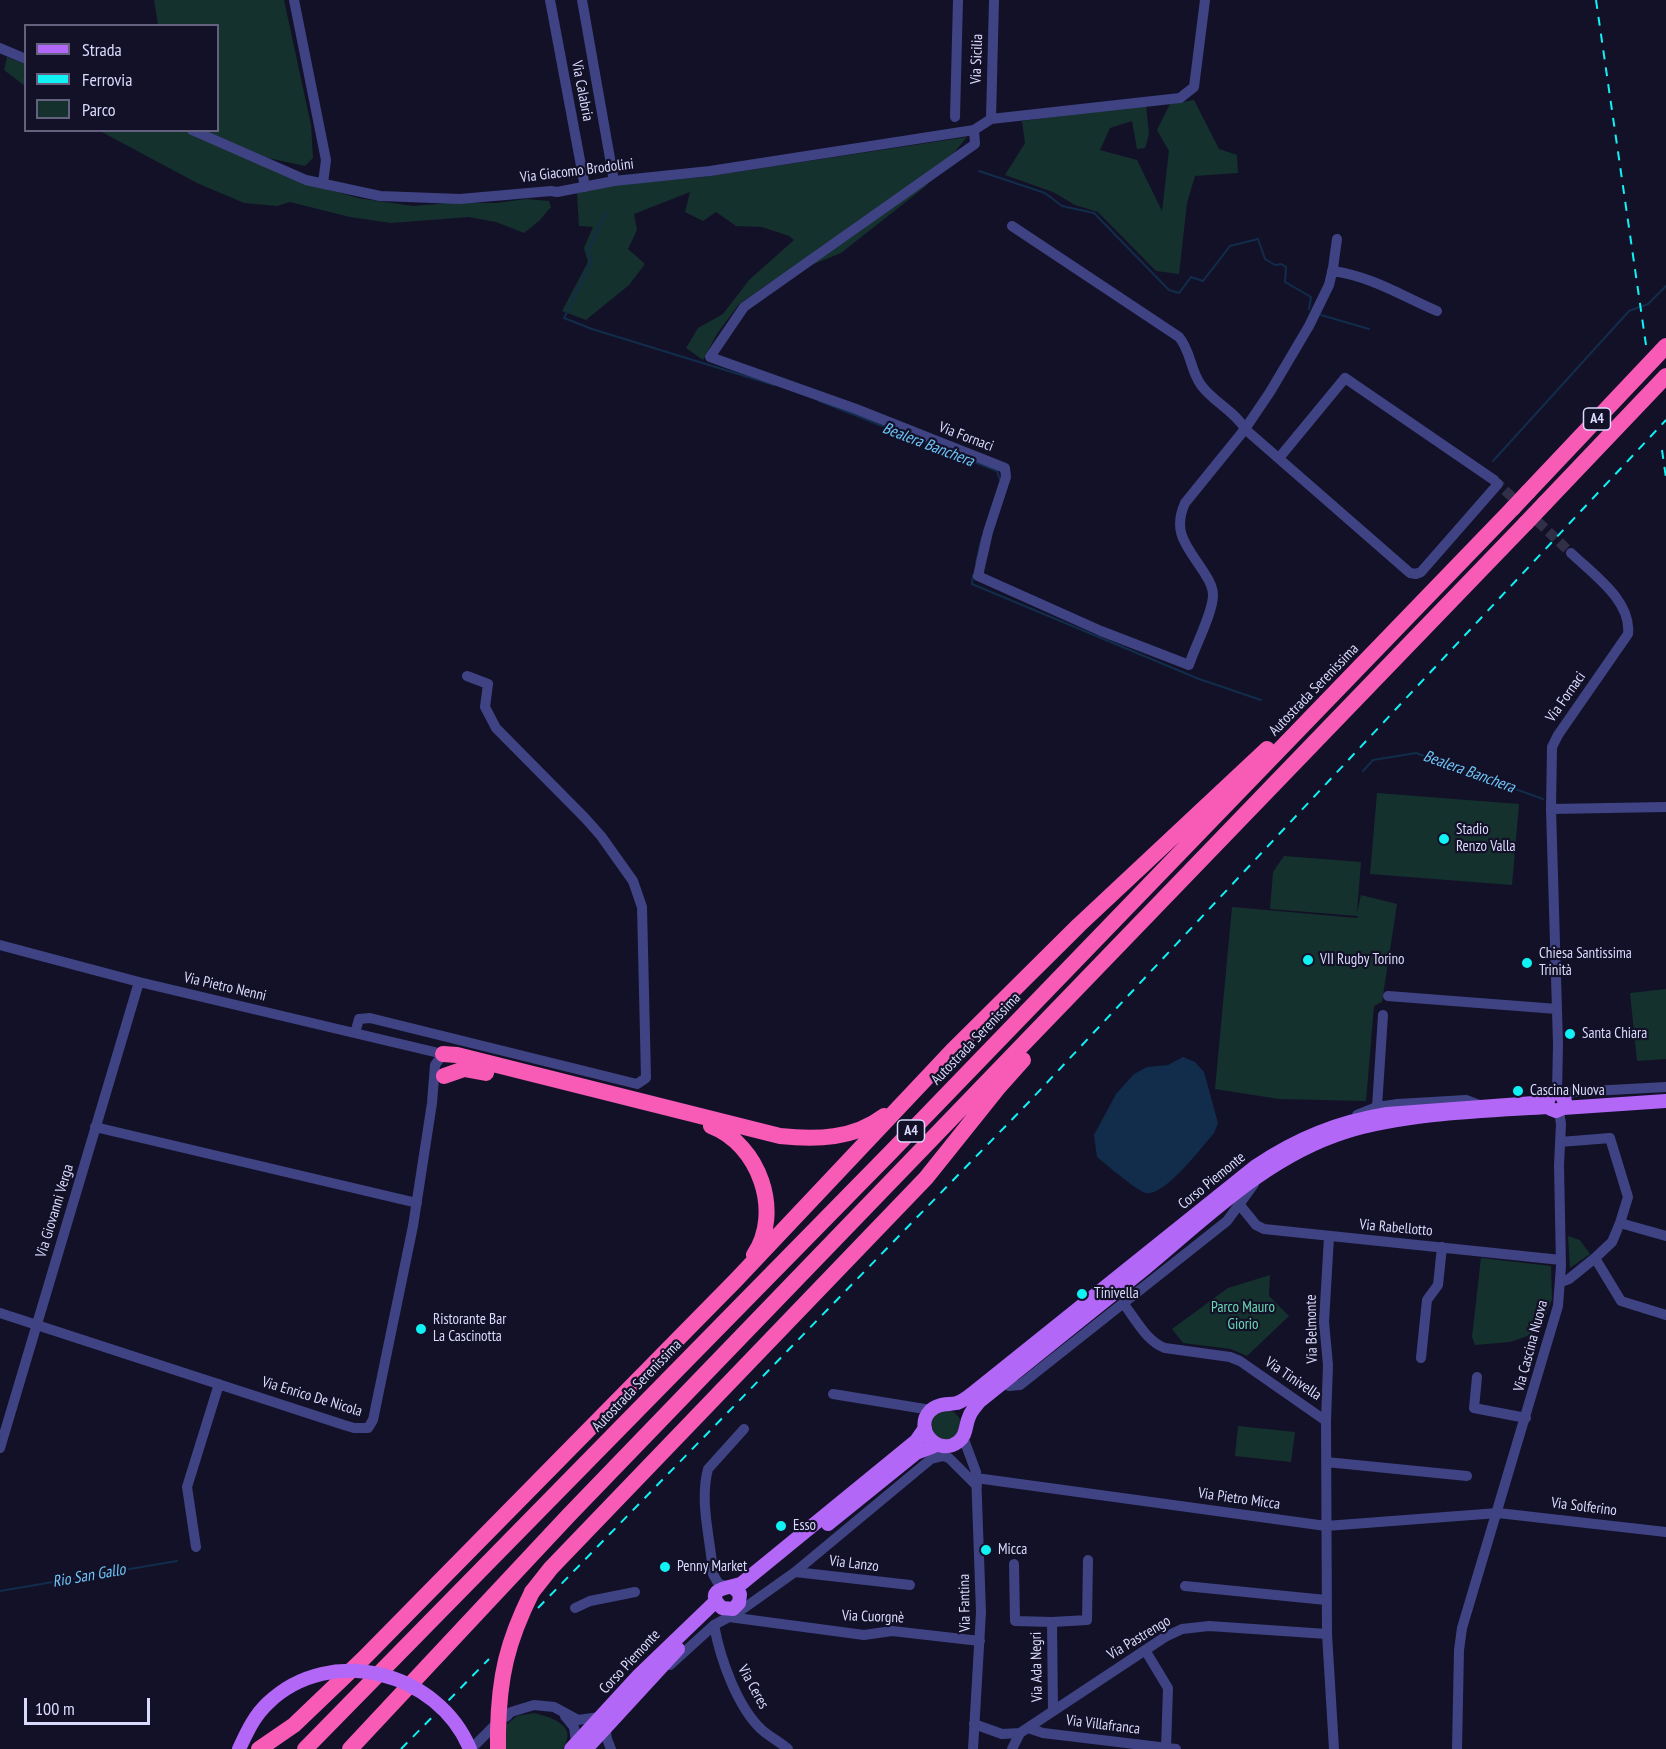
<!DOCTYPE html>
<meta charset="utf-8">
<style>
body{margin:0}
#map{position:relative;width:1666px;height:1749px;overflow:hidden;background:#131128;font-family:"PT Sans Narrow",sans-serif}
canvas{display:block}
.legend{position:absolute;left:24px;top:24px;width:195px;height:108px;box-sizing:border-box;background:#131128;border:2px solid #63617d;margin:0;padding:8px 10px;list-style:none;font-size:18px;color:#dadafd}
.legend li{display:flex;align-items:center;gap:12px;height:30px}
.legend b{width:30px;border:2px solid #63617d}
.scale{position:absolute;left:24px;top:1698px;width:126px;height:27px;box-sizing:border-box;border:3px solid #dadafd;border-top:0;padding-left:8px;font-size:18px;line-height:21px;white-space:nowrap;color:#dadafd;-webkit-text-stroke:4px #131128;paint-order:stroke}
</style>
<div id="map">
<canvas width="1666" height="1749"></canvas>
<ul class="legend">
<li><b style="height:8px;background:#b367f7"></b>Strada</li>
<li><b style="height:8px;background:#10f2f3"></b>Ferrovia</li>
<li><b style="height:16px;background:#15312d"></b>Parco</li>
</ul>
<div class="scale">100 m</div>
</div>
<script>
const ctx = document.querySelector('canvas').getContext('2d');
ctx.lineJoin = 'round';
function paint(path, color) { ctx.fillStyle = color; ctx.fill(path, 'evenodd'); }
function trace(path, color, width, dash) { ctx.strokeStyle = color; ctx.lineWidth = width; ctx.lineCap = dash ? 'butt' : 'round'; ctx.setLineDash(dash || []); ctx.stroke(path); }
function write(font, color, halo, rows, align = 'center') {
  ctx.font = font + ' "PT Sans Narrow",sans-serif'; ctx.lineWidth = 4.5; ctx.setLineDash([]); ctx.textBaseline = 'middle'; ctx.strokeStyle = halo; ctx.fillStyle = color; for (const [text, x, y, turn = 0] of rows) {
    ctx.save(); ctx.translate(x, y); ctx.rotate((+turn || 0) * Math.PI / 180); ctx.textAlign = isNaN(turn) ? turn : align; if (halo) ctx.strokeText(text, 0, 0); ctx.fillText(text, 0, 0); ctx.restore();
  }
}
paint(new Path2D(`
 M154,0H284L311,125L313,158L305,166L231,150L302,182L358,198L413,206L448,203H496L526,199L549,201L551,207L539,221L524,233L496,222L469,217L391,223L350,217L290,202L277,206L244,203L197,183L100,131L218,130V26L158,25Z
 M7,57L25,64V86L4,70Z
 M1194,100L1219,149L1237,155L1238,173L1195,176L1187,203L1179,274L1156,271L1098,212L1075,205L1053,192L1005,175L1025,143L1022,121L1146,105L1149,134L1145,148L1137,149L1132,121L1110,128L1100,150L1137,160L1162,211L1169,151L1157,130L1170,104Z
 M967,137L926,186L841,253L772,281L739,304L717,334L703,360L686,348L698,328L723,314L749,280L794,240L789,236L762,227L736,226L716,212L703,221L685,212L690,192L634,214L637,230L628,249L645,264L629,285L586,320L562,311L588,262L584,248L593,227L579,226L577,193L614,185L703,177Z
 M1377,793L1519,804L1512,885L1370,874Z
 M1284,856L1361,862L1357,913L1361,895L1397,904L1382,1002L1374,1006L1366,1101L1279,1099L1215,1089L1232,907L1357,918L1358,916L1270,909L1273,872Z
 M1666,989V1059L1637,1061L1630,993Z
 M1568,1236L1580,1240L1590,1254L1570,1268Z
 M1481,1258L1551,1266L1552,1299L1539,1332L1510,1342L1475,1345L1472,1337Z
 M1270,1275L1269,1296L1289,1316L1247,1356L1231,1349L1183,1343L1172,1329L1228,1288Z
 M931 1425a15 15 0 1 1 30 0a15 15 0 1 1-30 0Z
 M1238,1426L1295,1432L1291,1462L1235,1456Z
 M534,1713C553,1718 578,1725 563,1749H505L506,1725L517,1716Z`), '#15312d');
paint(new Path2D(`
 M1183,1057L1195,1062L1204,1072L1218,1123L1214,1133C1202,1147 1164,1197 1146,1193C1137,1191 1107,1165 1097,1157L1094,1135L1116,1094L1134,1074L1147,1067L1168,1065Z`), '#112d4b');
trace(new Path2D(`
 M979,171L1045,193L1062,206L1094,213L1169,290L1179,293L1191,277L1203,281L1230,246L1258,239L1265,259L1275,265L1281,264L1286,267L1285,282L1311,297L1309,309
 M606,213C599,225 595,239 587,251L592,261L564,318L592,329L774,385
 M1321,315L1369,329
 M819,401L997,471L1000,480
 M1493,461L1629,311L1648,304L1666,286
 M976,563L982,537
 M973,575L972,584L1199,679L1261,700
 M1363,771L1373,760L1416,753L1543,799
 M0,1591L177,1561`), '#112d4b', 2);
trace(new Path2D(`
 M1494,480L1571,553`), '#312f48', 10, [10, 5]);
trace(new Path2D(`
 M294,0L326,160L323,183
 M550,0L585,187
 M582,0L614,181
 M0,48L26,59
 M955,117L958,0
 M991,119L994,0
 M192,130L306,180L380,196L460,199L551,191L557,192L614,181L710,171L974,130L991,119L1180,98L1194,87L1205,0
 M974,130L975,144L744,307L710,357L856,409L1005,468L1006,477L988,532L978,576L1101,631L1189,665C1195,646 1213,613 1213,595C1213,588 1209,580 1205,574C1189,548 1171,534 1185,503L1245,429L1270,392L1309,326L1329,285L1333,268L1337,239
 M1012,226L1179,337C1191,351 1190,370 1201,385C1213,402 1235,411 1245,429L1410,573L1416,574L1421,572L1498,484
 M1332,271C1371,276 1402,296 1437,311
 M1279,458L1345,378L1494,480
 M1551,809L1666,807
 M0,945L139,982L443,1054
 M1388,996L1557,1009
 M355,1033L359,1019L370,1018L637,1084L646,1078L642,907L633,881L601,836L585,818L496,728L485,707L488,684L467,676
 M1557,1093L1558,1044L1551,809L1552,747L1558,735L1628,634C1632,601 1593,574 1571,553
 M1563,1096L1573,1092L1666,1087
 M1377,1107L1383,1015
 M1357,1115L1377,1107L1398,1104L1466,1100L1482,1106
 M95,1127L417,1203
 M1560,1142L1610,1138L1628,1197L1620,1223L1612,1242L1595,1258L1569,1279L1561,1282
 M1239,1204L1256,1225L1264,1229L1561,1260
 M1620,1223L1666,1236
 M1595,1258L1621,1301L1666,1315
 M1123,1303C1135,1318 1146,1341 1165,1348L1230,1357L1240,1361L1326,1421L1327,1634L1334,1749
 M0,1313L344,1425L354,1428H368L373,1420L413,1226L432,1103L435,1065L443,1054
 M1421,1358L1427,1300L1438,1285L1442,1247
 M1477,1377L1474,1408L1526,1418
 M1004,1382L1009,1386L1020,1385L1227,1221L1254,1184
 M833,1394L931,1410
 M1326,1421L1328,1365L1324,1322L1329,1237
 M963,1437L976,1472L981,1612L973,1749
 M0,1448L139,982
 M1326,1462L1467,1476
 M976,1478L1326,1526L1498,1513L1666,1532
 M196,1547L187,1487L219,1384
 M1014,1564L1015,1621L1052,1622
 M795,1572L910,1585
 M725,1586L718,1583L713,1574C711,1540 699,1503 708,1469L744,1429
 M1185,1586L1326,1600
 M575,1608L590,1601L635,1592
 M729,1617L864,1635L892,1631L980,1641
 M714,1625C720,1658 737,1707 762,1730C770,1737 780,1742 788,1749
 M1145,1650L1168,1688L1166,1749
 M670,1665L714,1625L740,1611L795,1572L931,1459L943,1456L949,1458L977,1486
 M1053,1711L1052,1622L1087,1620L1088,1560
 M565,1716L574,1727L576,1742
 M506,1717L511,1712L534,1705L554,1707L578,1720L600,1717
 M974,1724L1002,1734L1020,1733L1165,1637L1182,1629L1209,1626L1327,1634
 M605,1727L607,1739L611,1749
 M1028,1728L1043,1733L1176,1749
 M471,1749L493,1727
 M1012,1749L1020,1733
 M1457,1749L1459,1650L1462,1628L1558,1306L1561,1266L1559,1165L1561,1124L1559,1111`), '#3f4384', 10);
trace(new Path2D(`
 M1565,1101L1560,1094L1554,1093L1549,1096L1547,1105L1551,1109L1556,1111L1563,1108L1666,1101
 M1547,1102L1387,1114C1338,1122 1298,1138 1256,1166L973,1393C968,1397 963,1401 957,1403C947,1405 938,1403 930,1411C913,1429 938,1457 958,1442C967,1435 965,1426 969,1417C971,1411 976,1406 980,1401C1034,1357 1089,1314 1143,1270C1206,1218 1266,1157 1345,1132C1406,1113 1484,1111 1548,1107
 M828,1524L916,1453L937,1445
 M733,1587L740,1594L739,1603L733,1609L722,1608C701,1588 732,1587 741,1584L916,1441L925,1428
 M571,1749L639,1675L716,1601
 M586,1749L678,1649`), '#b367f7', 14);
trace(new Path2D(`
 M1528,492L1666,346
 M1545,503L1666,376
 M443,1054L457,1055L780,1136C816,1140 854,1139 884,1116
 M444,1076L464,1069L486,1073
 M711,1126C759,1144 783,1212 754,1255
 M532,1592L551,1568L926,1178L998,1088L1023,1060
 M498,1732V1749
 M259,1749L294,1725L363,1659L736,1280L952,1051L1079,925L1267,749
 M305,1749L889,1154L1513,508
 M350,1749L569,1515L1526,523`), '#f75bb5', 16);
trace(new Path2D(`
 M1596,0L1646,345
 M1662,450L1666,478
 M538,1608L1027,1104L1666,420
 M401,1749L489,1659`), '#10f2f3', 2, [9, 8]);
trace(new Path2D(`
 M239,1749C247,1732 254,1716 268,1703C331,1643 438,1672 470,1749`), '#b367f7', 14);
trace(new Path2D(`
 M1513,508L1528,492
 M1526,523L1545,503
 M498,1732C499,1677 507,1642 532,1592`), '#f75bb5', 16);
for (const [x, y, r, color] of [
 [1444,839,6,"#10f2f3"],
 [1308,960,6,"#10f2f3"],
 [1527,963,6,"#10f2f3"],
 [1570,1034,6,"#10f2f3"],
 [1518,1091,6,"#10f2f3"],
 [1082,1294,6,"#10f2f3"],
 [421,1329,6,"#10f2f3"],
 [781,1526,6,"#10f2f3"],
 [986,1550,6,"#10f2f3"],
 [665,1567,6,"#10f2f3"]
]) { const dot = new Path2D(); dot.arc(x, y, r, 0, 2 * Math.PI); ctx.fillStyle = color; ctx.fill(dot); trace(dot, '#131128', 2); }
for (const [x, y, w] of [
 [1597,419,27],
 [911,1131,27]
]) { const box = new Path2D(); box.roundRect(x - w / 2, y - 11, w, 22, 4.5); ctx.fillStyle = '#131128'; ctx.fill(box); trace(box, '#dadafd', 1.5); }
write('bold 14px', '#dadafd', null, [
 ["A4",1597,419],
 ["A4",911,1131]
]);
write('15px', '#dadafd', '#131128', [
 ["Via Sicilia",977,59,-88],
 ["Via Calabria",582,91,79],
 ["Via Giacomo Brodolini",577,171,-7],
 ["Via Fornaci",966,437,21],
 ["Autostrada Serenissima",1314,690,-46],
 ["Via Fornaci",1566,697,-55],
 ["Via Pietro Nenni",225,987,13],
 ["Autostrada Serenissima",976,1039,-46],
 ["Corso Piemonte",1212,1181,-39],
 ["Via Giovanni Verga",55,1211,-73],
 ["Via Rabellotto",1396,1228,5],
 ["Via Belmonte",1312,1329,-91],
 ["Via Cascina Nuova",1531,1346,-75],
 ["Via Tinivella",1293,1379,34],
 ["Autostrada Serenissima",637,1386,-46],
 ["Via Enrico De Nicola",312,1397,17],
 ["Via Pietro Micca",1239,1499,8],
 ["Via Solferino",1584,1507,7],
 ["Via Lanzo",854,1564,7],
 ["Via Fantina",965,1603,-91],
 ["Via Cuorgnè",873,1617,2],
 ["Via Pastrengo",1139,1638,-31],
 ["Corso Piemonte",630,1662,-47],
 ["Via Ada Negri",1037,1667,-91],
 ["Via Ceres",753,1687,61],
 ["Via Villafranca",1103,1725,7]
]);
write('15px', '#dadafd', '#131128', [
 ["Stadio",1456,830],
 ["Renzo Valla",1456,847],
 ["Chiesa Santissima",1539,954],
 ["Trinità",1539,971],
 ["VII Rugby Torino",1320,960],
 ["Santa Chiara",1582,1034],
 ["Cascina Nuova",1530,1091],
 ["Tinivella",1094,1294],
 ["Ristorante Bar",433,1320],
 ["La Cascinotta",433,1337],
 ["Esso",793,1526],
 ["Micca",998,1550],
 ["Penny Market",677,1567]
], 'left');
write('15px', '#68dab3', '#131128', [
 ["Parco Mauro",1243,1308],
 ["Giorio",1243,1325]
]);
write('italic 16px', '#6dc5f8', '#131128', [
 ["Bealera Banchera",928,445,21],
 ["Bealera Banchera",1469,772,20],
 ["Rio San Gallo",89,1576,-10]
]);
</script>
